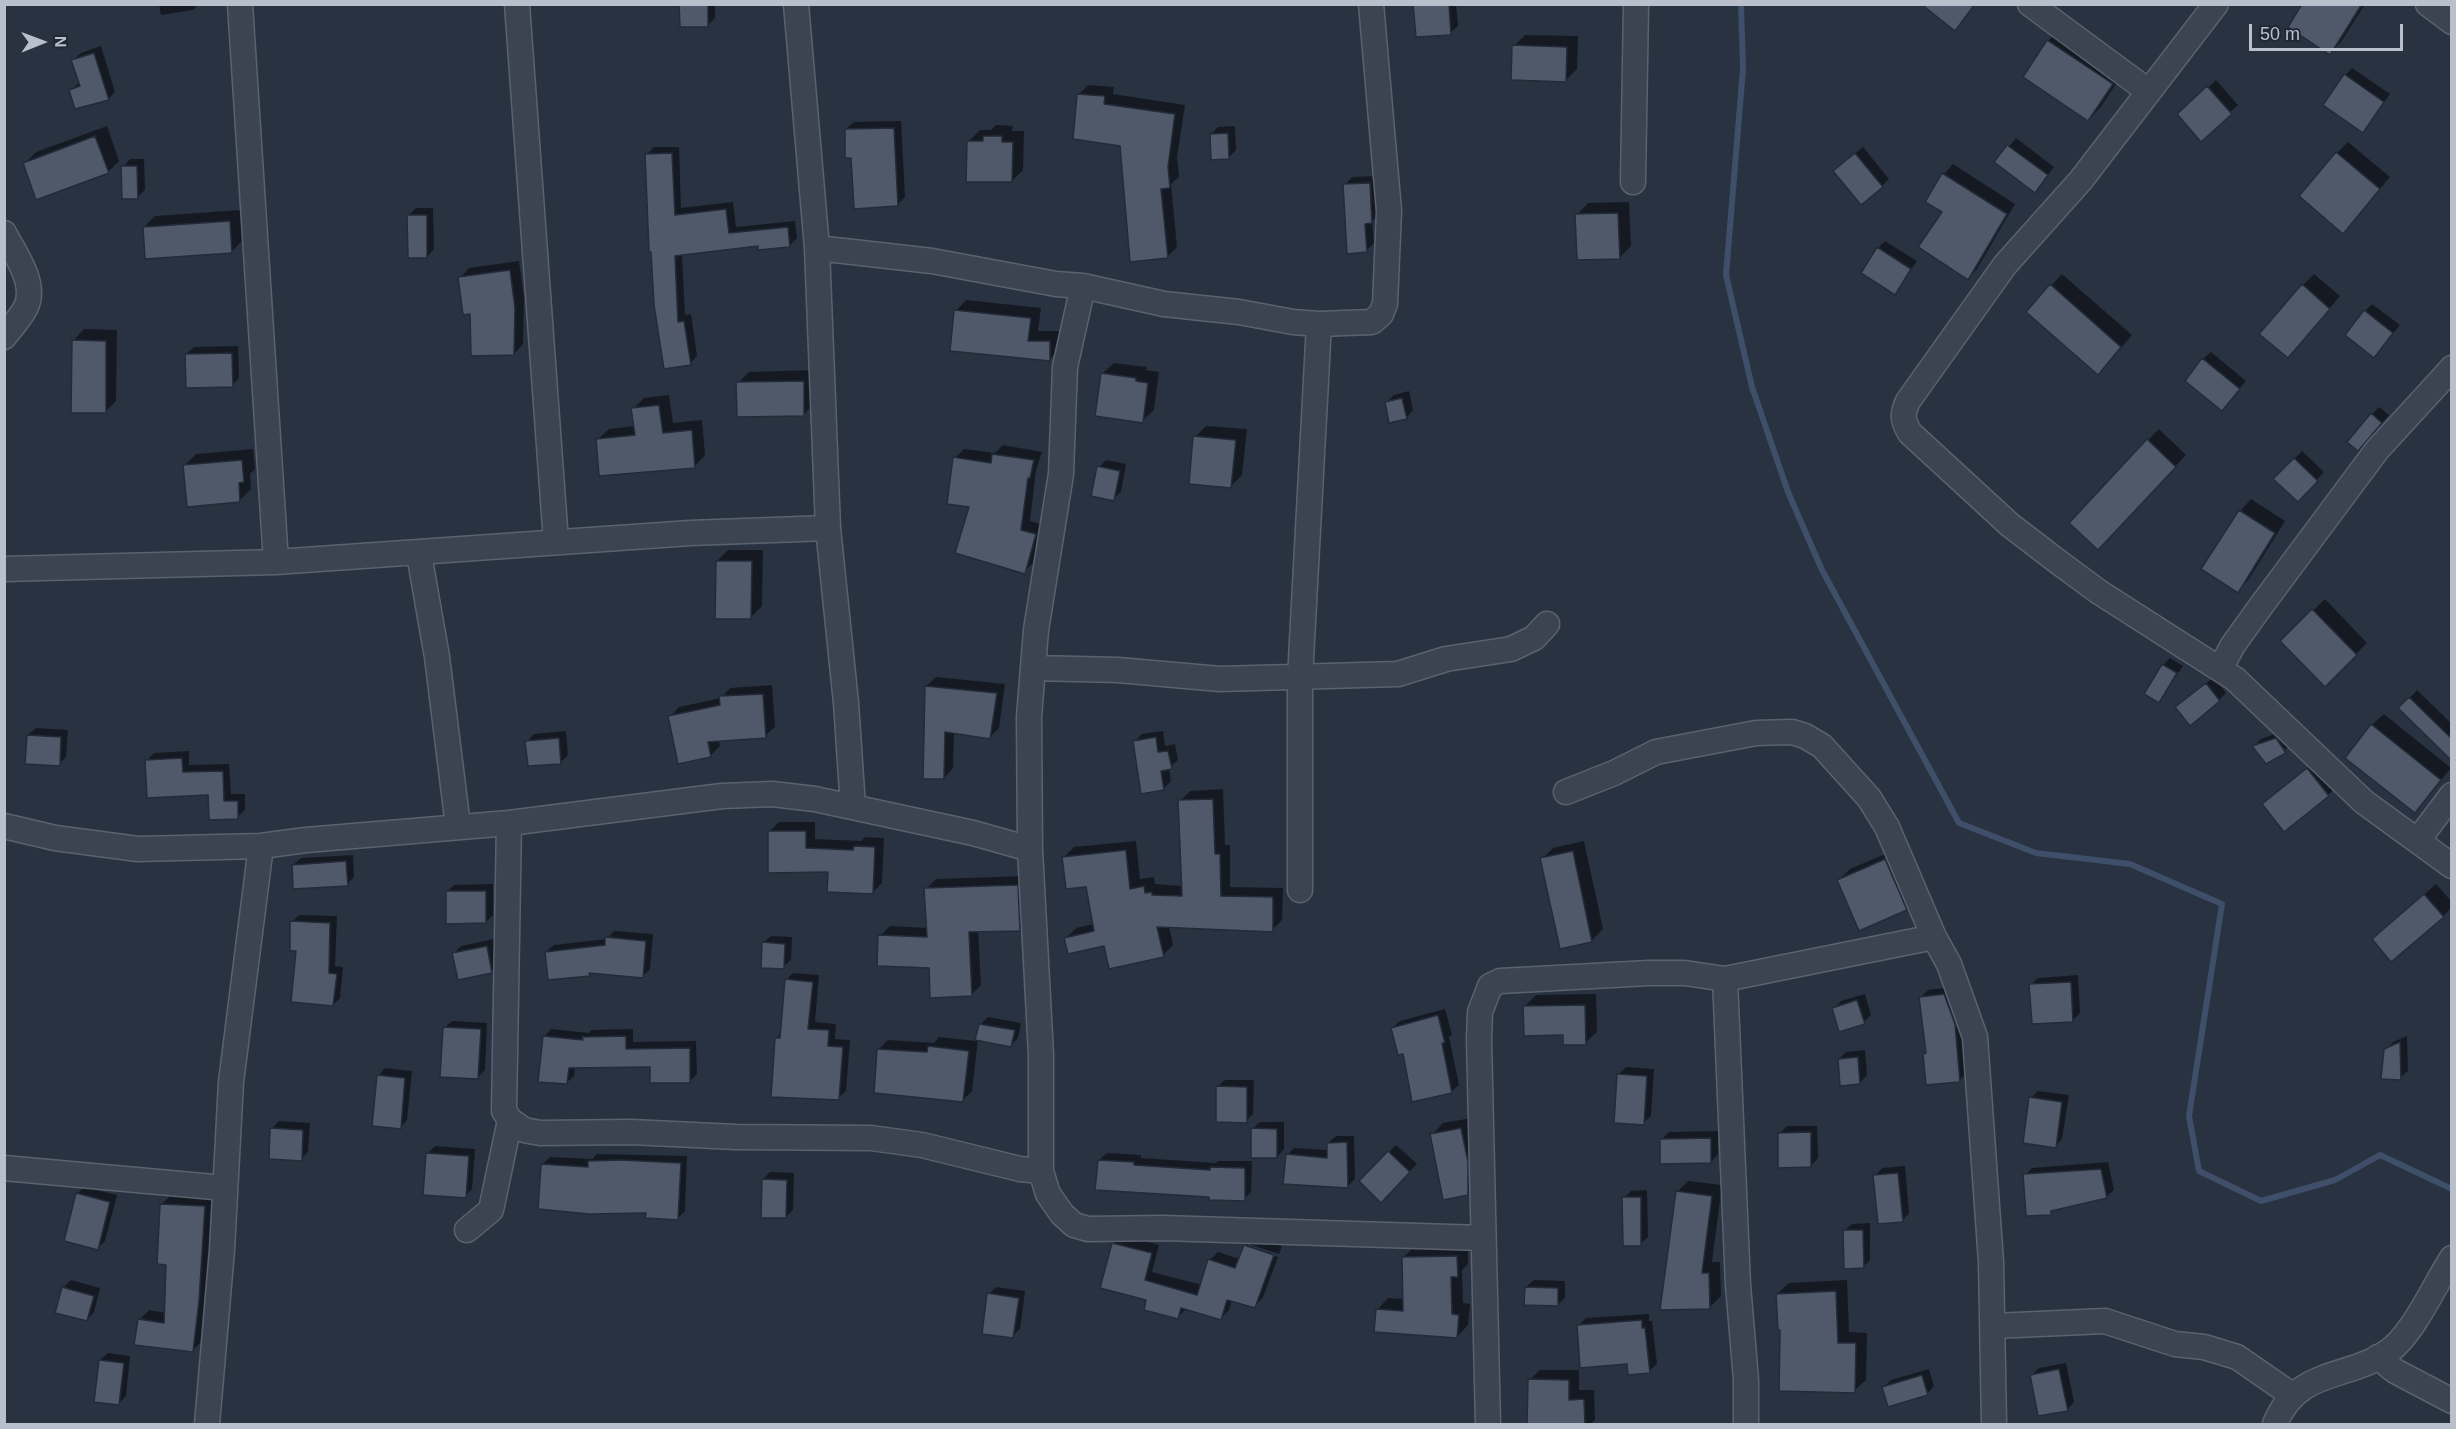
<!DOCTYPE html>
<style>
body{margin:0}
#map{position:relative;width:2456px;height:1429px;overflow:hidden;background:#283241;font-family:Arial,sans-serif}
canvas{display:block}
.frame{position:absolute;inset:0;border:6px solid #bac0cb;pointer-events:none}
.north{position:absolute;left:12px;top:12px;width:60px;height:60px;-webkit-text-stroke:4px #212937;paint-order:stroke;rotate:89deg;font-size:16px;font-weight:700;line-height:24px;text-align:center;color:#bac0cb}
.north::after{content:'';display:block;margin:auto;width:21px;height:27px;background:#bac0cb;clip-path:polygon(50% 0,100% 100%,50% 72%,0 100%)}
.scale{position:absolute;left:2249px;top:24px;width:154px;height:27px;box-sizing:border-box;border:3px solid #bac0cb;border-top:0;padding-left:8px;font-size:18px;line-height:21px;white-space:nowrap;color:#bac0cb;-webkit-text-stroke:4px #212937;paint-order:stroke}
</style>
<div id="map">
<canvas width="2456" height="1429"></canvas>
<div class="frame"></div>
<div class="north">N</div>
<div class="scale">50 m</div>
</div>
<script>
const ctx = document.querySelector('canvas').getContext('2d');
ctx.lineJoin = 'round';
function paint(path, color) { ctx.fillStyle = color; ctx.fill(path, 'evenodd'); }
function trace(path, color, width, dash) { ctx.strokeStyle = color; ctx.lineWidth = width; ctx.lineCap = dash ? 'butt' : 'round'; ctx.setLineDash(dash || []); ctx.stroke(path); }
paint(new Path2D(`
 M159,4H198L193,10L161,15Z
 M681,4H715V18L708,25Z
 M1415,4H1456L1458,26L1450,33Z
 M2304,4H2365L2341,42L2330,53Z
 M2060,29L2124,72L2100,108L2088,120L2025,77L2048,41Z
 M1525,35L1578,36L1577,69L1565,81L1514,46Z
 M101,46L115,92L108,99L71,90L80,82L73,60L81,53Z
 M2352,68L2390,94L2363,131L2345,75Z
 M2216,80L2238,105L2201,139L2186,107Z
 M1088,85L1114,87L1113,94L1185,105L1177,157L1179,177L1171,184L1177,247L1167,257L1121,144L1078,95Z
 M901,121L905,197L897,205L852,157L846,129L854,122Z
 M996,125L1013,126L1012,131H1024L1023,170L1012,181L969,141L980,130H991Z
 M107,126L119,161L108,172L25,163L36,152Z
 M1235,126L1236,150L1229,157L1211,134L1218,127Z
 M2016,138L2054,167L2035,191L1996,162Z
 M2348,142L2390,177L2354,220L2337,153Z
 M654,147H679L681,208L733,202L736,227L795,221L797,238L790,245H759L682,254L685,315L691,314L697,356L690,364L665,367L647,154Z
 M1863,147L1889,179L1882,186L1842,164Z
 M130,159H144L145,190L137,198L123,167Z
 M1953,164L2015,204L1977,269L1968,279L1944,212V174Z
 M1376,176L1379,215L1372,221L1374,243L1366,251L1345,185L1352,177Z
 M1629,202L1631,246L1619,258L1577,215L1588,203Z
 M416,208H433L434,249L427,257L408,216Z
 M241,210L243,240L231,252L144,227L155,216Z
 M1885,241L1917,261L1895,293L1878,248Z
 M519,261L524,298L523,344L514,354L472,313L460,278L469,268Z
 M2062,274L2132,335L2109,362L2051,286Z
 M2314,274L2340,296L2299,345L2303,285Z
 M966,300L1041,308L1038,331H1060V349L1050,359L956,311Z
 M2372,304L2400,325L2374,356L2365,311Z
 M84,329L117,330L116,401L105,412L73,341Z
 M238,346L239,378L232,385L186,354L194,347Z
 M2211,352L2246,381L2222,409L2203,359Z
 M1114,363L1147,367L1146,370L1159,372L1154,410L1142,421L1102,374Z
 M815,370V403L804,414L738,383L749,372Z
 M1409,391L1413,410L1406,418L1387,402L1394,395Z
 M669,395L673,423L702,420L705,455L695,466L598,439L609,429L635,426L633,409L644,398Z
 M2379,407L2389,415L2365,442L2372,414Z
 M1206,426L1247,429L1242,475L1231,486L1195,437Z
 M2159,429L2186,455L2109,537L2148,440Z
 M1003,445L1042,452L1036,470L1030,521L1045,525L1033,563L1024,572L971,506L955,458L964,449L995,453Z
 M253,449L255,469L250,474L251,489L240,500L185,465L196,454Z
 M2302,451L2324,472L2298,500L2275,479Z
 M1106,460L1126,464L1121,492L1113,499L1099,467Z
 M2251,499L2285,521L2249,579L2238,591L2203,569L2240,511Z
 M728,550H763L762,606L750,618L717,561Z
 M2325,599L2367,643L2325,685L2282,641Z
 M2170,658L2183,666L2159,701L2163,665Z
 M936,677L1005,684L999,728L990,737L954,732L953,768L944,778L926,686Z
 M2214,677L2226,693L2219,700H2185Z
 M772,685L775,727L765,736L718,739L720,746L710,756L670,717L679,707L721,698L730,688Z
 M2417,690L2452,724V758L2400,708Z
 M2384,714L2451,768L2415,811L2372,725Z
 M36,728L68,730L66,757L59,764L28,735Z
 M566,731L568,755L561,762L527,742L534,734Z
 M1163,731L1165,746L1175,744L1178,760L1169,768L1171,781L1164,788L1134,742L1142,734Z
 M2283,731L2293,744L2266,762L2254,746L2261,739Z
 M189,751V765L229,764L231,794H245V810L237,817L209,794L147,760L154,753Z
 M2319,758L2339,784L2328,795L2264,804Z
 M1223,789L1225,845H1230V887L1283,888L1282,920L1272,930L1169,926L1173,945L1163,955L1066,938L1076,928L1094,924L1088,886L1064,857L1074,847L1136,841L1140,879L1154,877L1155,884L1183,886L1180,801L1190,791Z
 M779,822H815V839L861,841L865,837L884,838L882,883L873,892L829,870L769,832Z
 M1584,841L1603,929L1592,940L1561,947L1542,859L1553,848Z
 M1897,849L1917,897L1906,908L1839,880L1850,869Z
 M353,855L354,877L347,884L293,865L301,858Z
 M1027,876L1029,920L1019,929L978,930L981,985L971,995L880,936L890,926L928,928L926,889L936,879Z
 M493,884V915L486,922L447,892L454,885Z
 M2436,884L2452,902V907L2443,916L2374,939Z
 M299,915L337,916L335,966L343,967L340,998L333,1005L298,949L292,922Z
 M614,931L653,934L650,969L643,976L592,971L589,975L546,952L554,945L607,939Z
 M771,936L792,937L791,960L783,967L763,943Z
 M494,939L499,964L491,971L454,953L461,946Z
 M793,973L819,975L815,1022L836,1024L835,1039L850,1040L846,1091L838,1098L777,1038L782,1033L786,980Z
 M2078,975L2080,1013L2073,1020L2031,985L2038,978Z
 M1952,987L1962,1016L1967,1073L1959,1081L1927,1052L1920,998L1928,990Z
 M1596,994L1597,1032L1585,1043L1565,1034L1525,1006L1536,995Z
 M1865,994L1871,1015L1864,1022L1834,1009L1841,1001Z
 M1445,1009L1452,1034L1449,1037L1459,1085L1451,1092L1404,1052L1392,1028L1400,1021Z
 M988,1017L1021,1023L1018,1038L1011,1045L978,1039L972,1091L962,1101L878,1050L888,1040L934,1043L939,1037L976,1041L980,1025Z
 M452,1021L487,1023L485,1070L478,1077L444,1028Z
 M551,1029L589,1033L591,1030L633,1029V1042L696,1041L697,1074L690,1081L652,1065L575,1066L574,1076L566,1083L544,1037Z
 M2407,1036L2408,1071L2400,1078L2386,1050L2393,1042Z
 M1865,1050L1867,1075L1860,1083L1839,1059L1846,1052Z
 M1626,1067L1654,1069L1651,1116L1643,1123L1619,1074Z
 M385,1068L412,1071L407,1120L400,1128L378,1076Z
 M1225,1080H1254L1253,1114L1246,1121L1217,1087Z
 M2038,1091L2069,1095L2062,1139L2055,1146L2031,1098Z
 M1472,1118L1479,1182L1468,1194L1432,1135L1443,1123Z
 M279,1121L310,1123L308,1152L301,1159L271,1129Z
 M1260,1122H1284V1149L1277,1157L1252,1129Z
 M1787,1126H1817L1818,1158L1811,1166L1779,1134Z
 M1718,1131V1154L1711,1162L1662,1139L1669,1132Z
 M1336,1136H1354L1355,1179L1348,1186L1287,1155L1294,1148L1328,1150V1143Z
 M1396,1145L1417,1164L1381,1201L1361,1181Z
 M435,1146L475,1149L472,1189L465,1196L427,1154Z
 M1107,1153L1141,1155V1158L1216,1163L1218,1161H1252L1251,1192L1244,1199L1211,1196L1099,1160Z
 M597,1154L687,1156L685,1211L678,1218L647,1212L543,1164L550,1157L592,1159Z
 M2108,1162L2114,1190L2106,1197L2055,1209L2051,1213L2025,1175L2032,1168Z
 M1905,1166L1909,1213L1902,1221L1875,1176L1882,1168Z
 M770,1172L794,1173L793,1210L786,1217L763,1179Z
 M1688,1181L1722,1185L1712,1262H1720L1721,1296L1709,1308L1677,1192Z
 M84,1187L117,1195L105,1241L98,1248L77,1194Z
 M1647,1190L1648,1237L1640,1244L1624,1198L1631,1191Z
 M171,1195L214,1197L208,1290L202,1341L192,1351L139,1320L149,1310L166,1313L167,1263L161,1205Z
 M1870,1223V1260L1863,1267L1844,1231L1852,1224Z
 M1121,1235L1159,1245L1152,1272L1202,1285L1210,1260L1218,1252L1240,1259L1245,1246L1254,1237L1282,1246L1279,1254L1248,1244V1248L1278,1257L1263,1297L1255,1306L1232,1300L1229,1310L1220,1319L1187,1308L1178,1317L1148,1299L1113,1244Z
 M1468,1245V1264L1462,1270L1463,1303L1470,1304L1468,1325L1457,1337L1377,1310L1388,1298L1404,1299V1257L1415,1246Z
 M71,1280L100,1288L94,1312L87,1320L63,1288Z
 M1534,1280L1565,1281V1298L1557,1305L1526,1287Z
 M1847,1280L1849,1332L1867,1333L1866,1380L1854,1391L1782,1328L1777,1294L1789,1283Z
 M996,1287L1025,1291L1020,1329L1012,1336L989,1294Z
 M1649,1314V1321H1652L1657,1364L1649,1371L1628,1363L1579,1325L1586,1318Z
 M108,1353L130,1356L126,1396L119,1403L100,1360Z
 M2066,1363L2074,1402L2067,1410L2032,1375L2039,1368Z
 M1929,1369L1934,1386L1927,1394L1884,1387L1891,1380Z
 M1540,1370H1579V1390H1594L1595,1420L1591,1424H1529V1380Z`), '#0007');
trace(new Path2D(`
 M1741,4L1743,69L1726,275L1752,387L1788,492L1822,570L1959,823L2036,853L2130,864L2222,904L2189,1116L2199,1171L2261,1201L2335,1180L2380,1155L2452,1189`), '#3f4f69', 6);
const building = new Path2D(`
 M679,4H708V27H680Z
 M1413,4H1449L1451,35L1416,37Z
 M1921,4H1975L1955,31Z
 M2302,4H2362L2330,55L2288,27Z
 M2047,40L2113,84L2088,121L2023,77Z
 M1512,45L1567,47L1566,82L1511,80Z
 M94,53L109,100L75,109L69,90L80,86L71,60Z
 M2344,74L2384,102L2363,133L2323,105Z
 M2207,86L2232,114L2201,142L2177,114Z
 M1077,94L1105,96L1104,104L1175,114L1168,167L1170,188L1161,189L1168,258L1130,262L1120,146L1073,139Z
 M894,128L898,206L854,209L851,158H845V129Z
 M1228,133L1229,159L1211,160L1210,134Z
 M95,136L109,173L36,200L23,163Z
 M983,136H1002V142H1013L1012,182H966L967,141H983Z
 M2007,145L2048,175L2035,193L1994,162Z
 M2336,152L2380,189L2343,234L2299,196Z
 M672,153L675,215L726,209L729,233L788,227L790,247L758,250V246L675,256L678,322L684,321L691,365L664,369L654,305L651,252H649L645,154Z
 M1855,153L1883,187L1861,205L1833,171Z
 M121,166H137L138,199H122Z
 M1942,173L2007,214L1968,280L1918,247L1942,212L1925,202Z
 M1370,183L1372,223L1365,224L1367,252L1347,254L1343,184Z
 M1618,213L1620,259L1577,260L1575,214Z
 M407,215H427V258H408Z
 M230,221L232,253L145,259L143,227Z
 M1877,247L1911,269L1895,295L1861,273Z
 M510,270L515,308L514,355L471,356L470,314L463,315L458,277Z
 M2050,284L2121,347L2098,375L2026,312Z
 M2302,284L2330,309L2288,358L2259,334Z
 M954,310L1031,318L1028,341H1050V361L950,351Z
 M2364,310L2393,333L2374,358L2345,335Z
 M72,340L106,341V413H71Z
 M232,353L233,387L186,388L185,354Z
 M2202,358L2240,389L2222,411L2185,381Z
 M1101,373L1136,378V381L1148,383L1143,423L1095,416Z
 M804,381V416L737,417L736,382Z
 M1402,398L1407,419L1389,423L1385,402Z
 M659,405L663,433L692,430L695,468L599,476L596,439L635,435L631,408Z
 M2371,413L2382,423L2358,451L2347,442Z
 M1193,436L1236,440L1231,488L1189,484Z
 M2147,439L2176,467L2098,550L2069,523Z
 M992,454L1034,460L1030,478H1028L1021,530L1036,534L1025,574L955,553L969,507L947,504L953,457L991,463Z
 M2294,458L2318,481L2298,502L2273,479Z
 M242,460L244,482L239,483L240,502L187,507L183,465Z
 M1097,466L1120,471L1114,501L1091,496Z
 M2239,510L2275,533L2238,593L2201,569Z
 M716,561H752L751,619H715Z
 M2312,609L2357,655L2325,687L2280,641Z
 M2162,664L2177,673L2159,703L2144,694Z
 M2206,683L2220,701L2190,726L2175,707Z
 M925,686L997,693L990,739L945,732L944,779H923Z
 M763,694L766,738L708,742L711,757L678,764L668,716L720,705L719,696Z
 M2409,697L2451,738V760L2398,708Z
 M2371,724L2441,780L2415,813L2345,758Z
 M27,735L61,737L60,766L25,764Z
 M1156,737L1158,752L1168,751L1172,769L1161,771L1164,790L1141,794L1133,741Z
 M559,738L561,764L528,766L525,741Z
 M2276,738L2286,753L2266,764L2252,746Z
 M182,758L183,772L223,771L224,801H238V819L209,820L208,795L147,798L145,760Z
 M2307,768L2329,796L2284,832L2262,804Z
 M1213,799L1215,854H1220L1221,896L1273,897V932L1157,927L1164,957L1109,969L1104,946L1068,954L1064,938L1094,931L1086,887L1066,889L1062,857L1126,850L1130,889L1144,886L1145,893L1152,892V895L1182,896L1178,800Z
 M768,831H806V848L853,850L854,846L875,847L873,894L827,892L828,872L768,873Z
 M1573,851L1592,942L1560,949L1540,858Z
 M1885,859L1907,910L1859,931L1837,880Z
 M346,861L348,886L293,889L292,865Z
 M1018,885L1020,931L969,932L972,996L930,998L929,968L877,966L878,935L927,937L924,888Z
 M446,891H486V923L446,924Z
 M2424,894L2444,917L2391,962L2372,939Z
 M290,921L330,923L329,973L337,974L333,1006L291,1002L296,951H290Z
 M605,937L646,941L643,978L589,973L590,976L548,980L545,952L605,945Z
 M762,942L785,944L784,969L761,968Z
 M487,946L492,973L458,980L452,953Z
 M785,979L813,982L808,1029L829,1030L828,1046L843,1047L839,1100L771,1097L775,1038H780Z
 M2071,982L2073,1022L2032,1024L2029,984Z
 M1944,994L1955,1024L1960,1082L1926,1085L1923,1054L1926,1053L1919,997Z
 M1857,1000L1865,1024L1839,1032L1832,1008Z
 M1585,1005L1586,1045H1563V1035L1524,1036L1523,1006Z
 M1438,1015L1445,1043H1442L1452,1093L1412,1102L1403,1054L1398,1055L1391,1028Z
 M979,1024L1015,1030L1011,1047L975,1040Z
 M443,1027L481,1029L478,1079L440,1077Z
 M543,1036L583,1040L582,1037L626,1036V1049L690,1048V1083H650V1067L569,1068L567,1084L538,1082Z
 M2400,1042L2401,1080L2381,1079L2384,1049Z
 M928,1046L969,1051L963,1102L874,1093L877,1049L927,1052Z
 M1858,1057L1860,1084L1840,1086L1838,1059Z
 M1617,1074L1647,1076L1644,1125L1614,1123Z
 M377,1075L405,1078L401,1129L372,1126Z
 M1216,1086L1247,1087V1123L1216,1122Z
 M2029,1097L2062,1102L2056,1148L2023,1143Z
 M270,1128L303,1130L302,1161L269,1159Z
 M1251,1128L1277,1129V1158H1251Z
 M1461,1128L1468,1162V1195L1443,1200L1430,1134Z
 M1811,1132V1167L1778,1168V1133Z
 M1711,1138V1163L1660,1164V1139Z
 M1347,1142L1348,1188L1283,1184L1286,1154L1327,1158V1143Z
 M1388,1151L1410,1172L1381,1203L1359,1181Z
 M426,1153L469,1156L466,1198L423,1195Z
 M621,1160L681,1163L678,1220L645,1218L646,1213L589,1214L538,1209L541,1164L588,1167V1161Z
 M1098,1160L1134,1162V1165L1210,1170V1167L1245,1168V1201L1209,1200V1197L1095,1190Z
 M2101,1169L2107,1198L2051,1211V1215L2026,1216L2023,1174Z
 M1898,1173L1903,1222L1878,1224L1873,1175Z
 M762,1179L787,1180L786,1218H761Z
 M1676,1191L1712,1196L1702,1273H1709L1710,1309L1660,1310Z
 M76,1193L110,1202L98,1250L64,1241Z
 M1622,1197H1641V1246H1623Z
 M160,1204L205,1206L199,1301L193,1352L134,1345L138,1319L164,1323L166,1265L157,1264Z
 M1843,1230H1863L1864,1268L1844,1269Z
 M1112,1243L1152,1253L1145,1280L1197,1295L1208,1259L1235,1268L1244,1245L1274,1255L1255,1308L1227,1300L1221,1320L1181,1308L1178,1319L1144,1310L1146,1300L1100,1288Z
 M1457,1256L1458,1277H1451L1452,1314L1459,1315L1457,1338L1374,1332L1376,1309L1403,1311L1402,1257Z
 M62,1287L94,1296L87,1321L55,1313Z
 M1525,1287L1558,1288V1306L1524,1305Z
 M1836,1291L1838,1343H1856L1855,1393L1779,1391L1780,1330H1778L1776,1294Z
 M987,1293L1019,1298L1013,1338L982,1334Z
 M1642,1320V1328H1645L1650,1373L1628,1375L1627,1364L1580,1368L1577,1325Z
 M99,1360L124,1363L119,1405L94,1402Z
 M2059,1369L2068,1411L2038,1416L2030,1375Z
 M1922,1375L1928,1395L1888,1407L1882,1387Z
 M1528,1379L1569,1380V1400L1584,1399L1585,1425H1527Z`);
paint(building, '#4f596a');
trace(building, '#232b39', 1.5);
const minor = new Path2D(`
 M240,4L276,562
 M517,4L556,542
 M796,4L817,248L828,528L846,703L853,807
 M2030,4L2148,91
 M2216,4L2081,180L2005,265L1908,401C1902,414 1902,420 1910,433L2010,525L2057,561L2099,592L2235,679L2364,802L2452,866
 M2428,4L2452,22
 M1633,182L1636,4
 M4,233C15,254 37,283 26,307C21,317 11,328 4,337
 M817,248L932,261L1056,284L1083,286L1164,304L1239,312L1293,322L1319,324L1372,322L1381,314L1385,304L1389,211L1371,4
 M1083,286L1065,367L1061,474L1036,630L1029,717L1030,849L1041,1055V1171L1048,1194L1062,1214L1074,1225L1088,1229L1162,1228L1483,1238
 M419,554L437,657L458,826
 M4,569L276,562L690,533L828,528
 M1034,668L1118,670L1220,679L1398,674L1446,659L1511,649L1534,638L1547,624
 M2220,669L2233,645L2261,606L2377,450L2452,368
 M1566,792L1614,773L1656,752L1756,733L1792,732L1805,736L1822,746L1869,798L1887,827L1934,937L1949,964L1975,1037L1991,1262L1994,1424
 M509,823L504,1111L510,1120L524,1130L540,1133L631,1132L736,1137L871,1138L922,1145L1020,1169L1041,1171
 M4,826L55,838L138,849L261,846L306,840L509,823L722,796L772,794L815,799L973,833L1030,849
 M2418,840L2452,795
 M1300,890V678L1319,324
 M1725,979L1738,1285L1746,1380V1424
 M4,1168L225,1188
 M467,1230L491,1210L510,1120
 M1994,1326L2105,1321L2175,1344L2204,1347L2237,1357L2292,1395
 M2378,1357L2395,1371L2452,1401
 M207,1424L222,1250L231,1082L261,846
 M1488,1424L1479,1039L1480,1012L1490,986L1500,981L1649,973H1685L1725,979L1934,937
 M2275,1424C2298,1365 2354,1381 2394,1347C2417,1326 2435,1284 2452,1258`);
trace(minor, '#5b626f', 27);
trace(minor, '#3d4451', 24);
</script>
